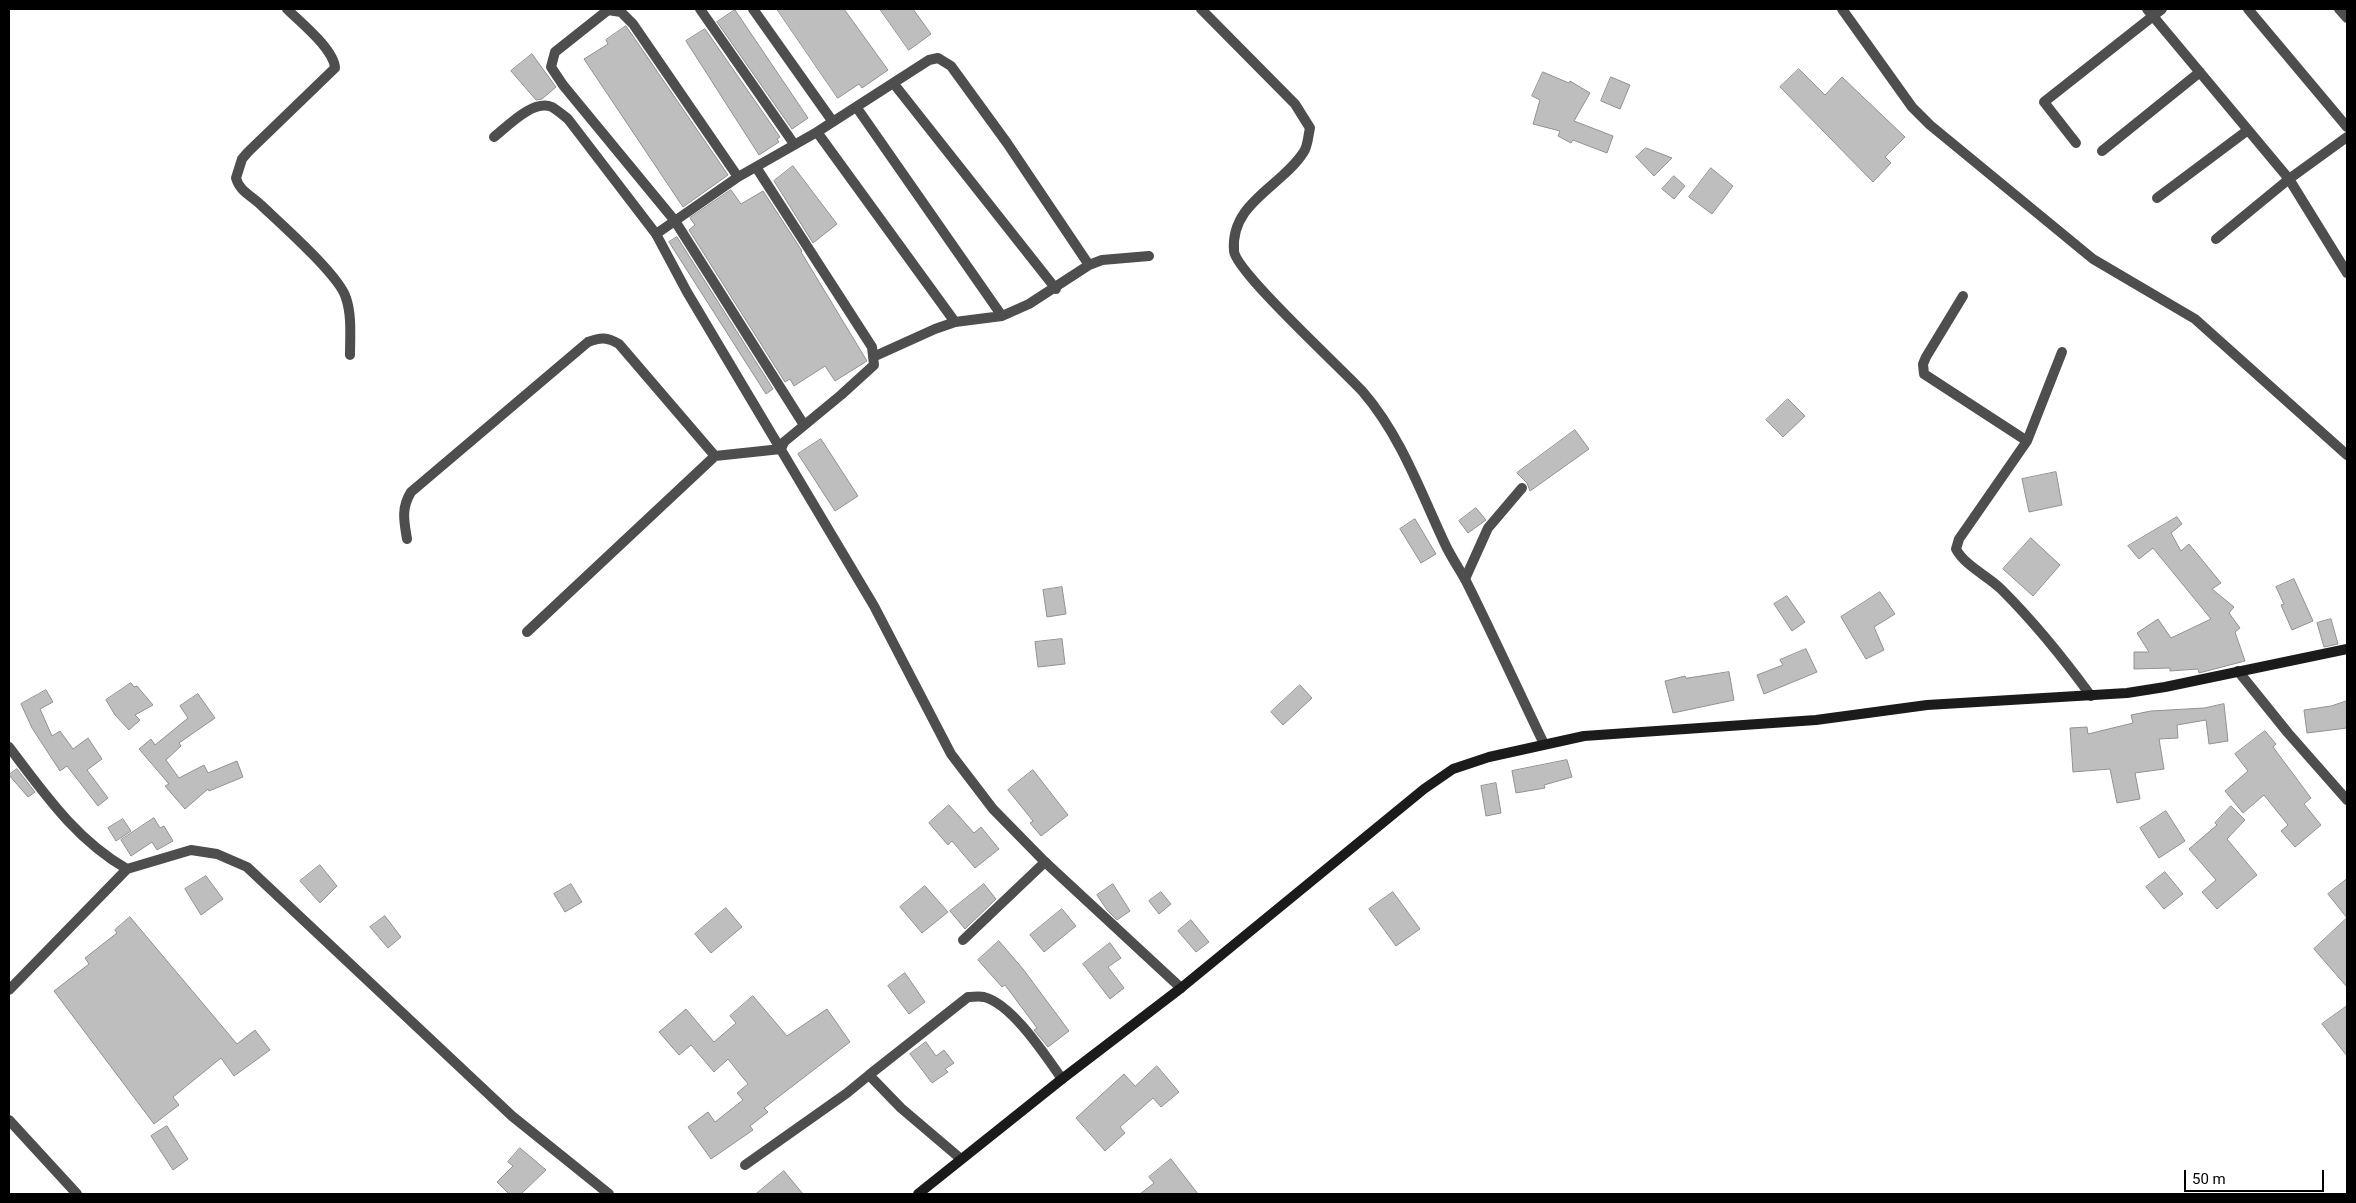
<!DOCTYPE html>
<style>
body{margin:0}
#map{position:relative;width:2356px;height:1203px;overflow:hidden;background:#fff;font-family:Roboto,sans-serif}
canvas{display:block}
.frame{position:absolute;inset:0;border:10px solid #000;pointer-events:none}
.scale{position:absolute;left:2184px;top:1170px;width:140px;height:22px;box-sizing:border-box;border:2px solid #000;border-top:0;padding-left:6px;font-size:15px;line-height:18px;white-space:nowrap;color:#000;-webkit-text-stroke:4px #fff;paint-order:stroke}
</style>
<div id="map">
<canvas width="2356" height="1203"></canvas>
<div class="frame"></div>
<div class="scale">50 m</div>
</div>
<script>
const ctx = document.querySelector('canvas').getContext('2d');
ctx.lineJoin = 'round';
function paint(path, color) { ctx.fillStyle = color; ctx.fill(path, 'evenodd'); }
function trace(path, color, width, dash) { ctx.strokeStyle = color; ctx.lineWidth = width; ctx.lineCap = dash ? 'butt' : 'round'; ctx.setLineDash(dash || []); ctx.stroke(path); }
const building = new Path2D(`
 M777,9H844L888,70L862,88L859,84L838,98Z
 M880,9H913L931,34L909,50Z
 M735,10L808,118L792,129L717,22Z
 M626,26L728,175L683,207L584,59L608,44L606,40Z
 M705,29L780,137L777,139L779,142L759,155L686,41Z
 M532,54L556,87L542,99L536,100L511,71Z
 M1799,69L1825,95L1842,77L1905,137L1885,157L1891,163L1873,182L1780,87Z
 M1543,72L1569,83L1570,81L1590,93L1574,121L1613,136L1607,153L1573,140L1571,143L1558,136L1560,131L1533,124L1540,100L1532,96Z
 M1611,77L1630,85L1620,109L1601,101Z
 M1646,148L1672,158L1654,176L1636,157Z
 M793,166L837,224L813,243L774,181Z
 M1711,168L1733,186L1712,214L1689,197Z
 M1674,176L1685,186L1674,199L1662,189Z
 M731,190L741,204L763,191L802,251L801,252L867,361L835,381L825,366L794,386L790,379L785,382L689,230L695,225L690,218Z
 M677,237L773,389L766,394L669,242Z
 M1788,399L1805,416L1783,437L1766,420Z
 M1575,430L1589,449L1530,491L1527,483L1517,473Z
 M821,439L858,496L835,511L798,454Z
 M2056,472L2062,505L2029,512L2022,479Z
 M1476,508L1486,520L1468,533L1459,521Z
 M2177,517L2182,524L2171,533L2181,551L2189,544L2221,583L2212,589L2234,607L2229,613L2240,628L2235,632L2245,661L2199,673L2198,669L2170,671V668L2134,669V652H2149L2137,633L2158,619L2171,638L2211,619L2153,548L2139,559L2128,546Z
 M1415,519L1436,554L1421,563L1400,529Z
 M2031,538L2060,565L2033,596L2003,569Z
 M2294,579L2313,621L2292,630L2281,605L2284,604L2276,587Z
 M1062,587L1066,614L1047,617L1043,590Z
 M1880,592L1895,614L1874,627L1884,650L1866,659L1841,617Z
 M1787,596L1805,622L1792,631L1774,604Z
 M2331,619L2338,644L2324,647L2317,623Z
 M1062,639L1065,664L1038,667L1035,642Z
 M1806,649L1817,672L1764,694L1757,675L1783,665L1780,660Z
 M1729,672L1734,700L1673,713L1665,681L1685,676L1686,678Z
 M131,683L134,687L137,686L153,705L135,715L140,720L129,730L115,715L106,700Z
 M1300,685L1312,698L1283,725L1271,712Z
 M46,690L53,702L40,709L52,736L60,731L73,749L88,738L102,759L87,770L108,798L98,806L67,766L60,771L32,728L21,704Z
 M198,694L215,718L179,743L181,746L166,760L179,778L204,765L208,773L237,761L243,777L209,791L208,789L185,809L165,786L169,784L139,749L151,739L155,745L188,718L180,706Z
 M2347,701V728L2307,733L2304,710L2331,706Z
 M2224,704L2228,741L2209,744L2206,720L2177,725L2178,738L2159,739L2164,769L2135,773L2140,799L2117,803L2110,769L2073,772L2070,728L2087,727L2088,734L2133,723L2131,715L2151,711L2204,708Z
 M2265,731L2276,744L2273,747L2311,798L2304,804L2321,825L2295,847L2281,831L2288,825L2264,795L2243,813L2225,791L2248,771L2235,754Z
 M1567,760L1572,777L1544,785L1545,788L1516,793L1512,771Z
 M17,769L35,792L28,797L9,775Z
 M1033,770L1068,815L1041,836L1030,823L1033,821L1008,790Z
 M1496,783L1501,813L1486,816L1481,786Z
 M949,805L974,833L981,827L999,849L975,868L952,841L948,845L929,823Z
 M2231,806L2245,820L2227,839L2257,875L2217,909L2202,892L2216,880L2189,849L2217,825L2215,823Z
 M2166,811L2185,841L2159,858L2140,828Z
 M154,818L160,828L164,826L173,841L157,850L152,842L131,856L121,840Z
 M123,819L131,831L116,841L108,828Z
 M320,865L337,886L320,903L300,881Z
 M2165,872L2183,894L2164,909L2146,887Z
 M206,876L223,899L201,915L185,889Z
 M2347,879V918L2328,894Z
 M571,884L582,902L565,912L554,894Z
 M984,884L996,899L965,929L950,911Z
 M1113,884L1130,911L1117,920L1107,910L1097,895Z
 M925,886L948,912L922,933L900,907Z
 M1161,892L1171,904L1159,914L1149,901Z
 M1393,892L1420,929L1396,946L1369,909Z
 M726,908L742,927L711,953L695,934Z
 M1062,909L1076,926L1044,952L1030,935Z
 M385,916L401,937L388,948L370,927Z
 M130,917L237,1044L255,1030L270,1050L234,1076L221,1058L173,1097L179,1105L154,1124L54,991L89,964L85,958L117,933L115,930Z
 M2347,918V987L2314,949Z
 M1191,920L1209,942L1196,952L1178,931Z
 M999,941L1023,969L1069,1031L1048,1047L1034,1030L1037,1028L1005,985L1002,987L978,960Z
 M1110,943L1121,958L1108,967L1124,988L1110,999L1083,964Z
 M905,973L925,1002L909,1014L888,986Z
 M753,996L787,1036L827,1009L850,1042L764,1108L768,1112L750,1126L753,1130L711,1159L688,1127L708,1112L715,1122L743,1100L737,1093L748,1084L728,1059L714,1072L691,1045L679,1055L659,1032L686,1009L714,1042L736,1023L730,1016Z
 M2347,1006V1056L2322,1024Z
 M926,1042L936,1056L944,1050L954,1063L945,1069L948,1072L932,1083L910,1054Z
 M1157,1066L1179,1092L1161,1107L1153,1098L1120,1127L1125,1133L1105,1151L1076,1118L1124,1074L1135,1086Z
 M167,1126L188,1159L173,1170L151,1136Z
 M520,1148L546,1170L521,1194H509L497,1182L513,1166L508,1162Z
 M1171,1159L1198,1194H1140L1154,1183L1149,1177Z
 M784,1171L803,1194H756Z`);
paint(building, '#bebebe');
trace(building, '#929292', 1);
trace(new Path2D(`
 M700,9L794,144
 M753,9L833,122
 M894,84L1056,289
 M857,108L1002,316
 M817,132L955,322
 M494,137C508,126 533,99 552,107C557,110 563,115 568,119L656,234L687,292L874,606L951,754L993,809L1045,862
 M738,177L633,24L621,12L608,10L555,52L551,67L563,85L675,221L804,425
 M656,234L738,177L817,132L929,60L938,58L951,66L1007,143L1089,265
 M1963,296L1926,357L1923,364L1924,374L2027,441
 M2062,352L2027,441L1959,539L1956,549C1965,566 1988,576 2002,590C2034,622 2064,659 2091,696
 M873,357L935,329L955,322L1002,316L1029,304L1089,265L1102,260L1149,256
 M407,539C404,521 401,508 411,492L588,342C601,337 607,337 619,344L715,456L781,449L784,442L841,395L874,365L872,347L756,167
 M1465,579L1488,528L1522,488
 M527,632L715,456`), '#4e4e4e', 10);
trace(new Path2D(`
 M287,9C300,22 334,49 335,68L248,152L242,159L236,178C240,192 251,195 261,205C280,223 340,276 346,298C352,315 350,337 350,355
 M1201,9L1295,104L1310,128C1308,136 1308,147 1303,153C1281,187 1230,203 1234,251C1235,271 1342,369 1363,392C1401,436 1421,493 1445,544C1451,557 1459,568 1466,581C1493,635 1518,690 1544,744
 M1842,9L1912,107L1930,125L2093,259L2195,319L2347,455
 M2147,9L2289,179L2347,273
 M2248,9L2347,127
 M2339,9L2347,18
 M2076,143L2044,102L2162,9
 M2102,151L2200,72
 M2157,198L2248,130
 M2216,239L2289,179L2347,137
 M2238,671L2288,733L2347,800
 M9,747C44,793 76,840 127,869L191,850L217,854L247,867L512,1116L609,1194
 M963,940L1045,862L1181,988
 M9,990L127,869
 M9,1120L77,1194
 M961,1159L901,1108L869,1075L968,997C973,997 979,996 984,997C1012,1004 1045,1055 1062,1079
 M745,1165L847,1093L869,1075`), '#4e4e4e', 10);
trace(new Path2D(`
 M918,1194L1062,1079L1181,988L1424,789L1453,769L1489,757L1584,736L1816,720L1927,705L2127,693L2165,687L2347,649`), '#1b1b1b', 10);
</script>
